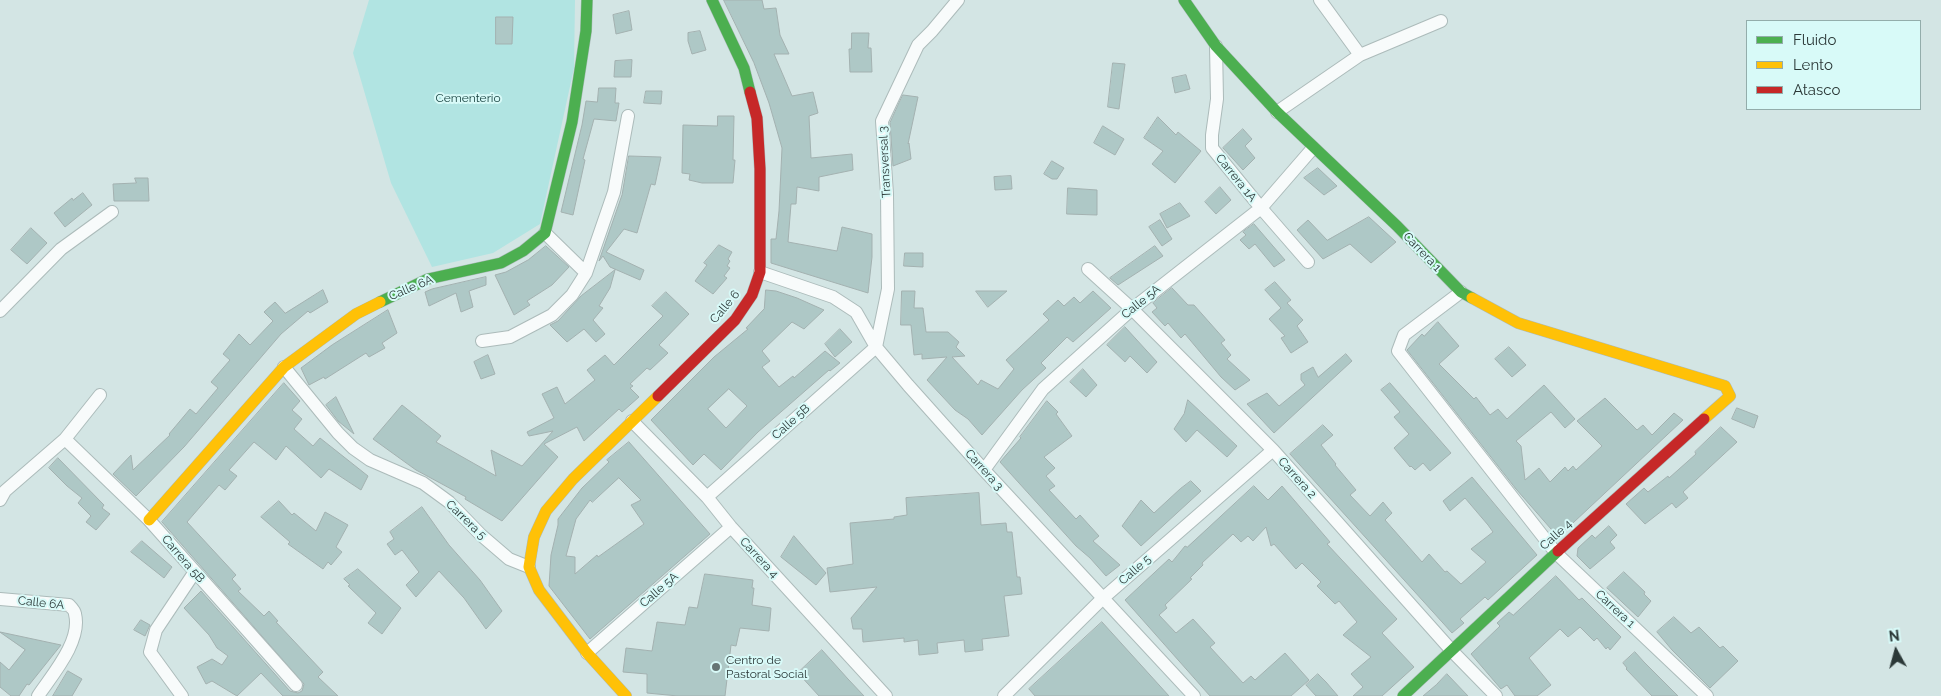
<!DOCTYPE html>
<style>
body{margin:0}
#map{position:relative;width:1941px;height:696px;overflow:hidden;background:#d3e5e4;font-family:Raleway,sans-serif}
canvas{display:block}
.legend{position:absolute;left:1746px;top:20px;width:175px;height:90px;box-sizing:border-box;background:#d8faf8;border:1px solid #93adab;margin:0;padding:6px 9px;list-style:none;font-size:15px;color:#2c3938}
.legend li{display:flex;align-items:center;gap:10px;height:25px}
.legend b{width:25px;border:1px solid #93adab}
.north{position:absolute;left:1871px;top:626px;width:50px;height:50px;-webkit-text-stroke:4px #d8faf8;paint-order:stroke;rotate:353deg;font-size:14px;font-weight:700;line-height:20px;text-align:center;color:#2c3938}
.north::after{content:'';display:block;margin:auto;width:18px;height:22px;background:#2c3938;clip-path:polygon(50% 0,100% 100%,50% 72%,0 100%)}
</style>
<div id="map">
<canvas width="1941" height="696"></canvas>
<ul class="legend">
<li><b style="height:6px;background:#4caf50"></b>Fluido</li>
<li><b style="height:6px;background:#ffc107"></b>Lento</li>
<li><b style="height:6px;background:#c62828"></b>Atasco</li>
</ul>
<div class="north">N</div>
</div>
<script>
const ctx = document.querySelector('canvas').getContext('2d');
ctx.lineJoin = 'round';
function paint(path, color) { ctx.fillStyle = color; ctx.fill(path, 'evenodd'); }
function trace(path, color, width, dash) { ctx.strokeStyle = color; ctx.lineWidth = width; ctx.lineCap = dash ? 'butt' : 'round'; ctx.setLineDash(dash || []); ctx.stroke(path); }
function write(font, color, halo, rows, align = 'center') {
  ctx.font = font + ' Raleway,sans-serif'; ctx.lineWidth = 4; ctx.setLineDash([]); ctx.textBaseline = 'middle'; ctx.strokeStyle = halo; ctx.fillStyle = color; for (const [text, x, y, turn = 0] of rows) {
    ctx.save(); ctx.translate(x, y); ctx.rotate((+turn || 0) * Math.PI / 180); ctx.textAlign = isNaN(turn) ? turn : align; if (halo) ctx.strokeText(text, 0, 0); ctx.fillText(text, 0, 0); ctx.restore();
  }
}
paint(new Path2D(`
 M369,0H575L574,68L540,224L493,253L432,267L391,183L353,53Z`), '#b1e4e2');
const building = new Path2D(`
 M724,0H762L764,9L776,8L780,35L789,54H774L792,96L813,92L818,113L809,116L811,158L852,154L853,170L819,177V191L797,187L796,204H791L788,242L837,251L842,227L872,234V257L868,293L771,263V239H776L779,211L782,148L769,103L754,63Z
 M629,11L632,30L616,34L613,15Z
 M496,17H513L512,44H496Z
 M700,31L706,50L692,54L688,41V33Z
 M852,33H869L868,48H871L872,72H850L849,49H851Z
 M632,60L631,77H614L615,61Z
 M1113,63L1125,64L1119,109L1108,107Z
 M1186,75L1190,89L1175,93L1172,78Z
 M599,88H616L615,103H619L616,121L594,119L583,159L585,160L573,215L561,212L582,125L586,101L597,102Z
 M646,91H662L661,104L644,103Z
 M903,95L918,97L908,144L909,143L911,159L893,166L890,123Z
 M718,116H734L733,160H735L733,183H702L689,180L690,174L682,173L683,125L717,126Z
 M1158,117L1176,135L1178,132L1201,151L1175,183L1152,164L1163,151L1144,138Z
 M1103,126L1124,139L1115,155L1094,143Z
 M1243,129L1252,139L1245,146L1255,158L1243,170L1223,148Z
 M629,156L661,157L655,185L651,184L637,233L624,229L606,252L644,270L640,280L610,267L603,256L599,261L622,195Z
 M1052,161L1064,168L1057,179H1052L1044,174Z
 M1318,168L1337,186L1324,195L1304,178Z
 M1011,176L1012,189L995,190L994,177Z
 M135,178H148L149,201H114L113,184L136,183Z
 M1220,187L1231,200L1216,214L1205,202Z
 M1068,188L1097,190V215L1067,214Z
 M83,193L92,205L65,227L54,213L72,198L73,200Z
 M1180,203L1190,216L1167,228L1160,214Z
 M1369,217L1396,242L1371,263L1350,244L1323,259L1297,230L1308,220L1327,240Z
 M1160,220L1172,239L1162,246L1149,227Z
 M1254,224L1285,260L1274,267L1255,244L1249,249L1240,240L1246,235L1243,232Z
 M31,228L47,243L27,264L11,250Z
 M719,245L732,252L728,259L730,261L727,266L730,268L724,276L727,278L713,294L695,281L707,265L704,263Z
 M546,246L569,267L552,285L527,301L530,305L514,315L495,275L506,272L528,260Z
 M1155,246L1163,256L1118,285L1110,278Z
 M905,253H923V267L904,266Z
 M615,270L610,288L599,306L603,308L593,320L605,334L596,342L584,329L567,342L550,325L558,321L581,296Z
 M486,277V285L469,291L473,307L461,312L456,293L429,306L425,292L432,289Z
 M1275,282L1291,300L1287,303L1303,320L1297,326L1308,342L1291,353L1281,338L1285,336L1269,319L1281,308L1265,290Z
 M1172,288L1188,305H1194L1225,340L1221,343L1231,355L1227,359L1250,380L1235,390L1221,377L1185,334L1181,338L1168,323L1165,326L1152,312L1157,308L1153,303Z
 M323,290L328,302L310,313L308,311L281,334L184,447L136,496L113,474L131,455L133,470L170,435L169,434L190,409L196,414L218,388L211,382L230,360L223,354L239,334L250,345L273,321L264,312L275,302L285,313Z
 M766,290L776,291L797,298L824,310L804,329L792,322L762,351L770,361L762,367L779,387L793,376L794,378L825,351L840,363L830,371L829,370L758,432L721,470L704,454L693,465L651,420L714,357L748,329L746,328L764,309ZM729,389L747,406L726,428L708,409Z
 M902,291H915L914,308H923L926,332H948L959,342L956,347L965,356L952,357L978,385L981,380L998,389L1014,369L1006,360L1049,320L1043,314L1058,300L1064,306L1074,297L1080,303L1093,291L1111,308L1073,342L1067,337L1041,363L1046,368L1022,390L982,435L968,419L955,410L927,380L947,357L922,359V354L914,355L911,325H901Z
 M976,291H1007L988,307Z
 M666,292L689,314L659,345L668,353L650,370L647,368L630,384L633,386L630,388L639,397L622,412L619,409L584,441L577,427L544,444L558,457L502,521L465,499L466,497L416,470L373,439L402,405L441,436L436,442L496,476L491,450L522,466L553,431L529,436L527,432L554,418L542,394L557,387L565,404L595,380L587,370L605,355L614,365L663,316L652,306Z
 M388,310L397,333L382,343L385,348L369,357L366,353L325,379L324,377L309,385L301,368L332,345Z
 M1438,322L1459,346L1439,364L1474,399L1476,397L1490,415L1498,409L1507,419L1544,385L1575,419L1565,428L1551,412L1516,441L1521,446L1525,480L1539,468L1550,482L1565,467L1568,471L1573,466L1576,470L1602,446L1577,421L1605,398L1637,430L1643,425L1652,435L1674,413L1683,420L1558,537L1516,489L1407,350L1422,334L1424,336Z
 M1125,327L1157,362L1147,373L1130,356L1125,362L1107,345Z
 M840,329L852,342L835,357L825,344Z
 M1509,347L1526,365L1512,377L1495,359Z
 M1346,354L1352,361L1274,433L1247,404L1267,393L1279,406L1305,385L1301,380V374L1313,367L1318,377Z
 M488,355L495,374L481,379L474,362Z
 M1083,369L1097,385L1086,397L1070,382Z
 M284,383L300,401L292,410L302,419L294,429L313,446L320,438L368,476L361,490L329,469L321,478L286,446L276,460L254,442L229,470L237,476L225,490L219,485L187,522L236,575L232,579L241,589L238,591L264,616L269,611L278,621L276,622L323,672L318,677L338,696H283L261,673L237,696L212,681L206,684L197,667L212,659L222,665L228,656L217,648L209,635L184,608L201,591L290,691L298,693L302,691L304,684L162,522Z
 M1390,383L1451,453L1430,471L1423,463L1415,470L1411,466L1410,467L1394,448L1409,434L1394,417L1400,412L1381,390Z
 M336,397L354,434L338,421L326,405Z
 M1188,400L1237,446L1227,457L1197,430L1186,442L1174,429L1184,414Z
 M1047,401L1058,412L1056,414L1072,436L1044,457L1055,468L1046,476L1055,486L1049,490L1076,519L1080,515L1099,536L1093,541L1120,565L1106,576L1090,558L1076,546L1000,462L1021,438L1020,437Z
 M1737,408L1758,416L1754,428L1732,419Z
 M1323,425L1333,435L1321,445L1336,464L1335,465L1356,490L1350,495L1370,516L1383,502L1392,513L1385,520L1422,562L1429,554L1445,572L1447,571L1461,584L1486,562L1471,549L1493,532L1488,525L1465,498L1450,511L1443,501L1472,477L1537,555L1488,600L1485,597L1460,619L1464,623L1452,633L1290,454Z
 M1721,427L1737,442L1683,492L1688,498L1676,508L1672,503L1645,524L1626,504L1644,488L1648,492L1668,476L1669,478L1696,454L1695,452Z
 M629,442L710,534L590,639L549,586L551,555L558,525V519L582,488L609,462L607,460ZM619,478L641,500L631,505L644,524L598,557L597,555L575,574V557L566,556L576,519L590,500L592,502Z
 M58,458L102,503L104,505L102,508L110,514L96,530L86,522L91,516L78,503L82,498L67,486L49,468Z
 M1191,481L1201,491L1141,546L1122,526L1141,500L1154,513L1180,489Z
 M1254,486L1268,500L1282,486L1330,542L1327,544L1397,619L1382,633L1414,667L1382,696H1353L1363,687L1351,674L1371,657L1343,635L1357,622L1339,601L1335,604L1317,586L1321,582L1302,563L1296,569L1274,544L1271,546L1266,527L1253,541L1248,536L1241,542L1233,534L1202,563L1203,565L1190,578L1192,579L1165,605L1167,608L1159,615L1176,633L1193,619L1215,643L1210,647L1243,683L1251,676L1255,680L1285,653L1309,680L1291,696H1210L1125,600L1169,559L1172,562L1185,546L1187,547Z
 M979,493L981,525L1006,523L1007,532H1012L1017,577H1020L1022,594L1004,596L1009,636L982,639L983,650L965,652L964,640L937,643L938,653L919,655L918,640L904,642V638L863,642L862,629H853L851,618L877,587L830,592L827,568L853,564L850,523L894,519V517L907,515L906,498Z
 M279,501L292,515L294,513L316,531L325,512L348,525L336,547L342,552L331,565L328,562L323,569L288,544L290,542L261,517Z
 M422,507L449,545L480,580L502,611L486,629L464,598L439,571L416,597L406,585L419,572L402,550L395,555L387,544L394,539L390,532Z
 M1609,526L1617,535L1610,542L1615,548L1590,569L1577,556L1578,548L1592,535L1595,538Z
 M794,536L826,573L816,585L781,557Z
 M142,541L172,567L164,578L131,552Z
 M358,569L401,608L382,634L368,623L376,613L348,586L350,585L344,579Z
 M1624,572L1645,592L1644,594L1651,601L1638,617L1607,588Z
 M705,574L753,580L752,588H754L752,605L771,608L769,631L740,628L736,646L731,645L725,696H678L647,693V674L623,672L626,648L652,651L657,622L685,625L689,607L697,608Z
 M1556,576L1579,600L1582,598L1621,637L1610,650L1608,647L1606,649L1597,638L1594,641L1580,627L1568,637L1560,629L1529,658L1551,685L1537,696H1515L1507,685L1501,689L1471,654L1500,626L1497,623L1509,612L1513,615Z
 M1674,617L1691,633L1699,627L1720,648L1723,646L1738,661L1710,688L1672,650L1657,632Z
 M141,620L150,625L145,636L134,630Z
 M1102,622L1169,696H1035L1029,689Z
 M0,632L61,645L29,685L27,684L19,696H11L0,687V662L9,670L25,650Z
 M822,650L848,679L864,696H819L798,673Z
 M1635,652L1644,662L1678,696H1652L1626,669L1627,668L1623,663Z
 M68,671L82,679L72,696H53Z
 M1318,674L1326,682L1338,696H1316L1306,685Z
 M1447,674L1468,696H1423L1436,685Z`);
paint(building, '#aec8c6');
trace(building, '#a3b1b0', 1);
const street = new Path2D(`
 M1320,0L1360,55
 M1216,46L1217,99L1212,135V148L1261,208L1308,262
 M1277,112L1360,55L1441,21
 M545,233L586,273
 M1088,269L1132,309L1273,450L1452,651L1496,696
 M760,272L833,297L856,312L876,347L908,385L984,470L1194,696
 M1461,292L1404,335L1398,351L1556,553L1707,696
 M0,311L61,249L112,212
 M482,341L510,337L552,315L572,295L586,273L614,192L628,116
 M284,367L338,433L353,448L370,460L423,483L449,502L481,535L509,559L529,567
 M632,421L707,497L731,527L886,696
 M65,439L149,520L296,685
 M984,470L1043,389L1132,309L1261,208L1313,148
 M707,497L876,347L888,289L887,194L882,121L918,45L932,31L958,0
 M0,500L5,491L65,439L100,395
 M0,599L69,605C71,607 75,611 75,614C82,641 52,675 38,696
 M587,653L731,527
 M182,696L150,652L156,630L194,573
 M1004,696L1102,599L1273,450`);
const fast = new Path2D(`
 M712,0L744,68L750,92
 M1184,0L1216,46L1277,112L1397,226L1461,292L1472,298
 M380,302L428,279L501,263L523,251L545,233L572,122L586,31L587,0
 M1403,696L1558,551`);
const slow = new Path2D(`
 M1472,298L1518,323L1725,386L1730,396L1704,419
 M149,520L284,367L356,314L380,302
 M626,696L587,653L539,590L529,567L534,537L546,511L573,479L658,396`);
const jam = new Path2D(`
 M658,396L735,320L752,295L760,272V169L757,118L750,92
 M1558,551L1704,419`);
trace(street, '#acbbba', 14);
trace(fast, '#acbbba', 12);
trace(slow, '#acbbba', 12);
trace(jam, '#acbbba', 12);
trace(street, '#f8fbfb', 12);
trace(fast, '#4caf50', 11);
trace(slow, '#ffc107', 11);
trace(jam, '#c62828', 11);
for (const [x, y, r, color] of [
 [716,667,5,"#667574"]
]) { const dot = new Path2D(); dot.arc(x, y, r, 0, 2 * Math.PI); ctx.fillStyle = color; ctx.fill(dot); trace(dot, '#d8faf8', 2); }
write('12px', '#1a4442', '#d8faf8', [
 ["Cementerio",468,98]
]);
write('12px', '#2c3938', '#d8faf8', [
 ["Transversal 3",885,162,-93],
 ["Carrera 1A",1236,178,51],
 ["Carrera 1",1422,252,46],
 ["Calle 6A",411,288,-23],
 ["Calle 5A",1141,302,-39],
 ["Calle 6",725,307,-50],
 ["Calle 5B",791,422,-42],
 ["Carrera 3",984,470,48],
 ["Carrera 2",1297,478,48],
 ["Carrera 5",466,520,44],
 ["Calle 4",1556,535,-42],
 ["Carrera 4",759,558,47],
 ["Carrera 5B",183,559,49],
 ["Calle 5",1135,570,-41],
 ["Calle 5A",659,590,-41],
 ["Calle 6A",41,603,6],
 ["Carrera 1",1615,609,43]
]);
write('12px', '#2c3938', '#d8faf8', [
 ["Centro de",726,660],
 ["Pastoral Social",726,674]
], 'left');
</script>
